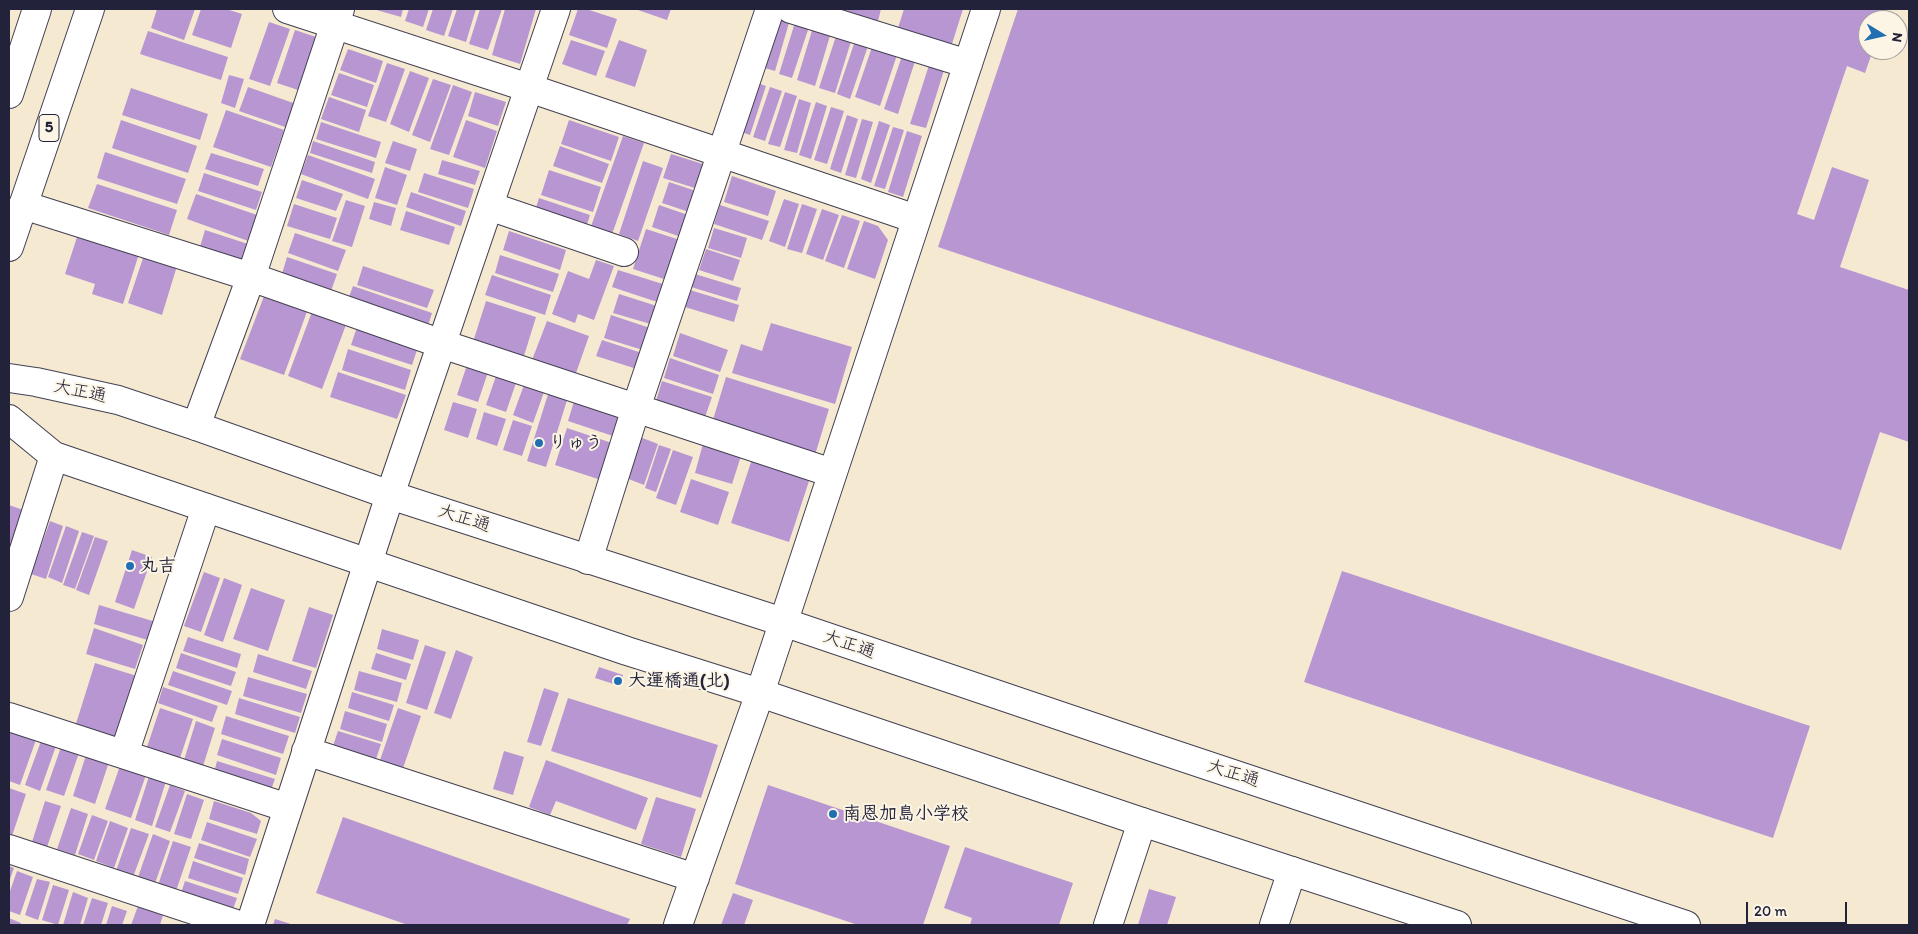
<!DOCTYPE html>
<meta charset="utf-8">
<style>
body{margin:0}
#map{position:relative;width:1918px;height:934px;overflow:hidden;background:#f5ead1;font-family:Itim,sans-serif}
canvas{display:block}
.frame{position:absolute;inset:0;border:10px solid #22223b;pointer-events:none}
.north{position:absolute;left:1858px;top:10px;width:50px;height:50px;box-sizing:border-box;background:#fcf5e5;border:1px solid #a5a1a1;border-radius:50%;rotate:99deg;font-size:14px;font-weight:700;line-height:20px;text-align:center;color:#22223b}
.north::after{content:'';display:block;margin:auto;width:18px;height:22px;background:#1f6fb2;clip-path:polygon(50% 0,100% 100%,50% 72%,0 100%)}
.scale{position:absolute;left:1746px;top:902px;width:101px;height:22px;box-sizing:border-box;border:2px solid #22223b;border-top:0;padding-left:6px;font-size:15px;line-height:18px;white-space:nowrap;color:#22223b;-webkit-text-stroke:4px #fcf5e5;paint-order:stroke}
</style>
<div id="map">
<canvas width="1918" height="934"></canvas>
<div class="frame"></div>
<div class="north">N</div>
<div class="scale">20 m</div>
</div>
<script>
const ctx = document.querySelector('canvas').getContext('2d');
ctx.lineJoin = 'round';
function paint(path, color) { ctx.fillStyle = color; ctx.fill(path, 'evenodd'); }
function trace(path, color, width, dash) { ctx.strokeStyle = color; ctx.lineWidth = width; ctx.lineCap = dash ? 'butt' : 'round'; ctx.setLineDash(dash || []); ctx.stroke(path); }
function write(font, color, halo, rows, align = 'center') {
  ctx.font = font + ' Itim,"Klee One",sans-serif'; ctx.lineWidth = 4; ctx.setLineDash([]); ctx.textBaseline = 'middle'; ctx.strokeStyle = halo; ctx.fillStyle = color; for (const [text, x, y, turn = 0] of rows) {
    ctx.save(); ctx.translate(x, y); ctx.rotate((+turn || 0) * Math.PI / 180); ctx.textAlign = isNaN(turn) ? turn : align; if (halo) ctx.strokeText(text, 0, 0); ctx.fillText(text, 0, 0); ctx.restore();
  }
}
paint(new Path2D(`
 M157,9H195L184,40L151,28Z
 M201,9H226L242,14L231,48L192,35Z
 M373,9H403L401,17Z
 M409,9H429L423,27L405,21Z
 M433,9H453L444,36L426,30Z
 M457,9H476L466,42L448,36Z
 M480,9H502L488,50L469,44Z
 M505,9H536L520,64L492,55Z
 M578,9H586L617,19L607,48L569,35Z
 M635,9H671L667,20Z
 M837,9H881L878,21Z
 M904,9H963L951,47L897,31Z
 M1018,9H1886L1883,20H1868V50H1873L1865,73L1847,66L1797,214L1814,220L1832,167L1869,180L1840,267L1909,290V442L1880,432L1841,550L938,247Z
 M777,12L791,16L775,71L761,67Z
 M797,16L811,21L792,78L779,74Z
 M269,22L290,29L270,86L249,79Z
 M814,24L832,29L815,86L797,80Z
 M295,30L319,38L301,91L277,83Z
 M838,30L853,35L835,93L819,88Z
 M148,31L228,57L221,80L140,54Z
 M856,38L869,43L850,99L837,94Z
 M571,40L605,51L596,76L562,64Z
 M619,40L647,50L635,87L605,77Z
 M872,47L897,55L880,106L855,97Z
 M348,49L383,61L376,83L340,70Z
 M903,53L916,58L898,114L884,109Z
 M930,62L945,67L926,128L910,124Z
 M387,63L405,69L386,122L368,116Z
 M410,71L429,78L409,132L390,124Z
 M339,73L374,85L367,107L331,95Z
 M229,75L244,79L235,108L221,103Z
 M433,79L451,85L430,142L412,135Z
 M755,82L766,86L750,135L738,131Z
 M453,85L472,92L449,155L430,149Z
 M248,87L296,104L288,128L239,111Z
 M770,87L782,91L765,141L753,137Z
 M131,88L208,114L200,140L122,115Z
 M475,92L506,102L498,126L468,116Z
 M785,92L797,96L780,147L768,144Z
 M329,97L366,110L359,132L321,119Z
 M799,99L811,103L797,153L784,150Z
 M816,102L827,106L811,159L799,155Z
 M831,107L844,111L827,164L814,160Z
 M226,110L284,130L271,167L213,147Z
 M847,115L858,119L841,173L830,169Z
 M862,119L873,122L856,178L845,175Z
 M121,120L197,146L188,173L112,148Z
 M466,120L497,131L485,168L453,157Z
 M569,120L619,137L611,161L561,144Z
 M879,121L890,125L871,183L861,179Z
 M321,122L381,142L376,158L316,139Z
 M893,127L904,130L885,189L874,186Z
 M907,131L922,136L903,197L888,192Z
 M623,136L644,143L610,240L589,232Z
 M313,141L375,162L372,173L310,153Z
 M393,141L417,149L410,171L385,163Z
 M560,146L609,164L602,183L553,166Z
 M105,152L186,179L177,204L97,178Z
 M211,153L264,169L258,186L205,169Z
 M671,154L706,165L698,189L663,178Z
 M308,155L375,179L368,199L301,174Z
 M442,160L480,171L475,185L438,174Z
 M643,161L663,168L638,241L619,234Z
 M385,167L407,175L397,205L375,198Z
 M549,170L601,187L593,212L541,195Z
 M204,173L262,192L256,210L198,191Z
 M424,173L474,189L468,208L418,192Z
 M732,176L776,191L768,216L724,202Z
 M302,180L343,194L336,211L296,198Z
 M669,182L699,192L692,213L662,203Z
 M97,184L177,210L169,235L88,208Z
 M411,192L466,211L461,226L406,207Z
 M196,194L260,216L251,242L187,219Z
 M539,198L590,215L584,234L533,217Z
 M784,199L799,204L785,247L769,241Z
 M346,200L365,206L352,247L332,241Z
 M374,202L396,208L391,226L369,219Z
 M294,204L337,218L330,239L287,226Z
 M802,204L817,209L802,253L787,249Z
 M659,205L691,216L684,238L652,227Z
 M720,205L769,221L762,240L714,224Z
 M822,209L839,215L823,260L806,254Z
 M406,211L455,227L449,245L400,230Z
 M842,215L860,221L844,268L825,261Z
 M864,221L878,226L888,240L875,279L847,269Z
 M714,228L747,238L741,258L708,248Z
 M646,229L683,241L670,281L633,269Z
 M205,230L248,244L242,264L199,250Z
 M509,231L566,250L560,270L503,250Z
 M295,233L346,250L338,271L288,253Z
 M78,234L139,254L123,304L92,294L95,284L65,274Z
 M706,249L740,260L733,281L699,270Z
 M144,255L177,266L162,315L128,303Z
 M500,255L559,274L553,292L495,273Z
 M287,257L337,274L330,294L281,277Z
 M596,260L614,266L594,320L578,314L575,323L552,314L568,271L589,279Z
 M363,266L434,290L427,308L357,285Z
 M618,270L666,285L660,303L612,287Z
 M695,274L741,288L737,301L691,287Z
 M492,275L551,295L545,315L485,295Z
 M353,286L432,313L427,329L347,302Z
 M690,290L739,305L734,322L685,307Z
 M266,291L309,306L284,375L240,359Z
 M619,294L660,307L654,325L613,313Z
 M486,301L536,317L523,359L473,342Z
 M313,309L347,322L322,389L288,376Z
 M611,315L653,329L646,351L604,338Z
 M359,321L420,341L412,365L351,345Z
 M547,321L589,336L575,376L532,360Z
 M771,323L852,347L835,404L732,373L741,344L762,351Z
 M680,333L728,350L720,372L673,356Z
 M602,340L645,354L640,370L596,356Z
 M348,349L411,370L405,390L342,370Z
 M670,358L719,375L713,394L664,378Z
 M467,365L488,372L478,402L457,395Z
 M338,372L406,395L397,419L330,397Z
 M496,376L516,383L506,412L486,405Z
 M726,377L829,409L815,455L712,423Z
 M662,381L712,397L705,417L656,401Z
 M524,385L544,392L533,423L513,415Z
 M550,388L569,394L546,467L527,461Z
 M575,398L621,415L613,436L568,421Z
 M453,402L477,409L468,438L444,430Z
 M484,412L506,419L497,446L476,439Z
 M513,420L532,426L522,456L503,450Z
 M567,428L612,443L601,480L555,465Z
 M640,437L658,444L644,485L626,478Z
 M704,440L742,453L732,484L695,473Z
 M659,445L671,449L656,492L645,488Z
 M673,450L693,457L676,505L656,498Z
 M753,456L811,475L789,542L731,523Z
 M691,479L729,492L718,525L680,512Z
 M9,505L29,512L9,574Z
 M50,521L63,526L46,579L31,574Z
 M66,526L79,531L62,583L48,577Z
 M82,532L94,536L75,589L63,585Z
 M95,537L108,541L89,595L76,590Z
 M132,550L152,557L134,609L115,602Z
 M1342,571L1810,726L1773,838L1304,682Z
 M204,572L220,578L201,632L184,626Z
 M224,578L242,585L223,642L204,635Z
 M251,588L285,600L268,651L233,639Z
 M99,605L156,622L151,641L94,624Z
 M309,607L333,615L316,668L292,661Z
 M94,628L143,645L135,669L86,654Z
 M382,629L419,640L413,660L377,649Z
 M188,637L241,654L237,668L183,651Z
 M425,645L446,652L427,710L406,703Z
 M456,650L473,657L451,719L434,713Z
 M181,653L236,672L231,686L176,668Z
 M376,653L411,664L406,680L371,669Z
 M258,654L312,671L306,689L253,672Z
 M95,663L137,676L116,743L74,730Z
 M599,667L623,675L620,686L595,678Z
 M173,671L232,691L227,705L168,685Z
 M359,671L402,683L397,702L354,690Z
 M248,677L307,694L301,713L243,696Z
 M163,687L218,706L212,722L158,703Z
 M544,688L559,693L541,746L527,742Z
 M352,692L394,705L389,721L348,708Z
 M239,698L300,717L295,733L235,714Z
 M568,698L718,745L701,798L551,751Z
 M160,708L193,719L180,758L147,747Z
 M398,708L421,716L402,771L379,763Z
 M345,711L387,724L382,742L340,729Z
 M226,716L289,736L283,754L221,734Z
 M196,721L215,728L203,766L184,760Z
 M9,728L37,737L20,785L9,781Z
 M338,731L381,744L375,762L332,749Z
 M222,739L281,758L276,775L217,755Z
 M41,741L56,746L40,791L25,785Z
 M61,747L79,753L64,796L46,790Z
 M504,751L524,757L513,795L493,789Z
 M86,755L109,762L95,804L73,796Z
 M546,760L648,798L636,830L556,801L550,815L529,807Z
 M217,761L275,779L269,795L213,777Z
 M121,763L147,772L131,818L105,809Z
 M150,773L167,778L152,826L135,820Z
 M170,785L185,791L170,832L155,827Z
 M768,785L950,846L923,925H858L735,884Z
 M9,788L26,794L11,839H9Z
 M187,794L204,800L191,839L174,834Z
 M656,797L696,809L681,857L641,844Z
 M45,801L61,806L47,847L32,842Z
 M214,801L251,813L261,821L257,834L209,819Z
 M71,808L88,814L75,855L57,849Z
 M92,815L108,821L94,860L78,854Z
 M343,817L630,919L627,925H408L316,893Z
 M110,821L128,828L114,868L96,861Z
 M207,822L257,839L250,857L201,840Z
 M131,828L149,834L133,877L116,871Z
 M153,834L170,841L154,886L137,880Z
 M173,841L191,847L175,894L157,888Z
 M199,843L249,859L245,875L194,858Z
 M965,847L1073,883L1059,925H970L972,918L944,908Z
 M193,861L243,878L238,894L188,878Z
 M9,866L14,868L9,882Z
 M17,871L33,877L20,915L9,911V894Z
 M37,879L50,882L38,920L25,915Z
 M185,881L237,898L231,915L179,899Z
 M53,885L69,890L58,925L42,920Z
 M1149,889L1176,897L1167,925H1138Z
 M73,892L88,898L80,925H63Z
 M733,893L753,900L744,925H721Z
 M92,898L108,903L101,925H83Z
 M112,906L127,911L122,925H106Z
 M138,906L163,915L160,925H131Z
 M9,918L21,923V925H9Z
 M275,919L294,925H273Z`), '#b896d2');
const minor = new Path2D(`
 M287,9L529,88L916,219
 M791,9L968,64
 M23,205L251,277L442,344L832,473
 M489,206L624,252
 M196,426L251,277L340,9
 M588,560L636,408L770,9
 M9,597L54,456
 M9,717L288,808
 M306,751L695,878
 M124,754L206,508
 M9,849L239,925
 M250,925L390,495L556,9
 M678,925L760,693L986,9
 M1108,925L1142,822
 M1274,925L1292,871`);
const major = new Path2D(`
 M9,94L37,9
 M9,247L90,9
 M9,378L36,382L118,400L196,426L390,495L783,622L1158,749L1686,925
 M9,419L54,456L627,651L760,693L1142,822L1457,925`);
trace(minor, '#424052', 30);
trace(major, '#424052', 30);
trace(minor, '#fff', 28);
trace(major, '#fff', 28);
for (const [x, y, r, color] of [
 [539,443,5,"#1f6fb2"],
 [130,566,5,"#1f6fb2"],
 [618,681,5,"#1f6fb2"],
 [833,814,5,"#1f6fb2"]
]) { const dot = new Path2D(); dot.arc(x, y, r, 0, 2 * Math.PI); ctx.fillStyle = color; ctx.fill(dot); trace(dot, '#fcf5e5', 2); }
for (const [x, y, w] of [
 [49,128,20]
]) { const box = new Path2D(); box.roundRect(x - w / 2, y - 13.5, w, 27, 4); ctx.fillStyle = '#fcf5e5'; ctx.fill(box); trace(box, '#22223b', 1); }
write('bold 16px', '#22223b', null, [
 ["5",49,128]
]);
write('18px', '#22223b', '#fcf5e5', [
 ["大正通",80,392,12],
 ["大正通",464,519,18],
 ["大正通",849,645,19],
 ["大正通",1233,774,18]
]);
write('bold 18px', '#22223b', '#fcf5e5', [
 ["りゅう",549,443],
 ["丸吉",140,566],
 ["大運橋通(北)",628,681],
 ["南恩加島小学校",843,814]
], 'left');
</script>
